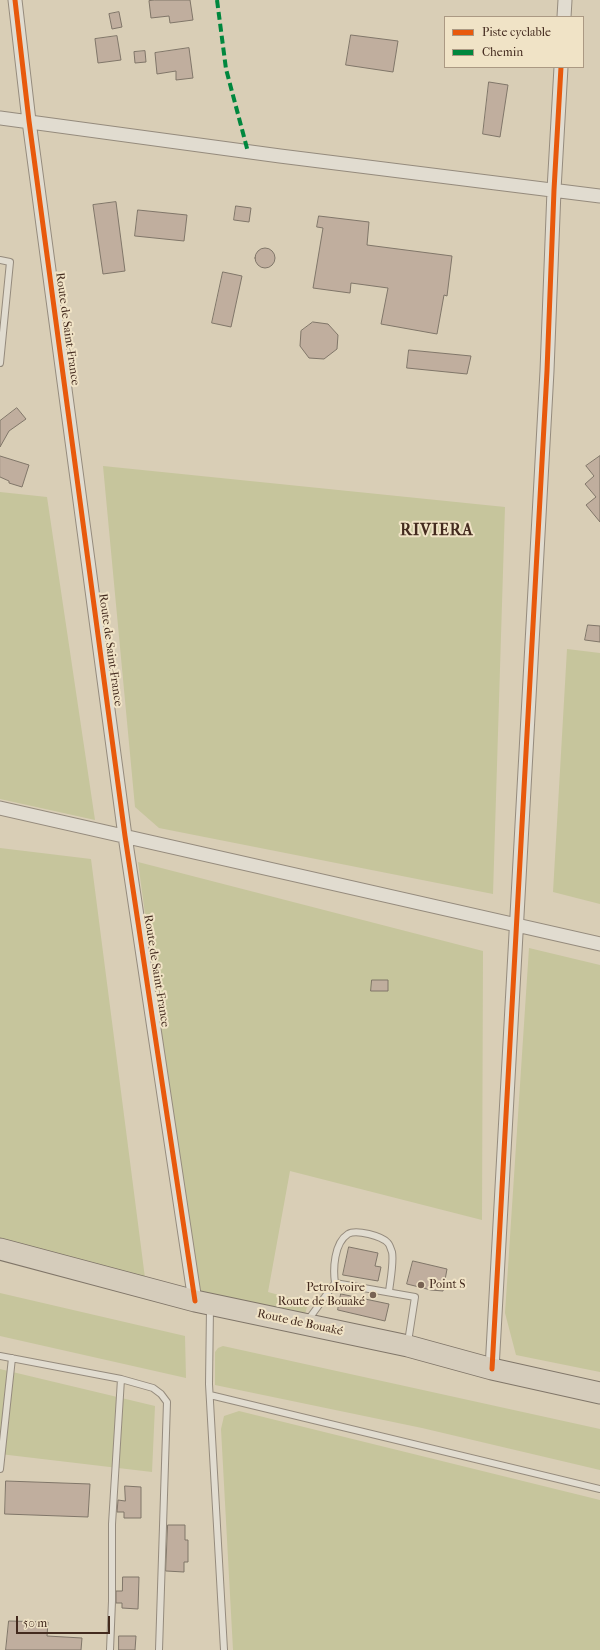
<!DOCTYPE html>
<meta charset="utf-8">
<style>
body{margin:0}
#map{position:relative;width:600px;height:1650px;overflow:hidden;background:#d9ceb6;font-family:"IM FELL French Canon",serif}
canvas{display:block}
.legend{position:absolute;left:444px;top:16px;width:140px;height:52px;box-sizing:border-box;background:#f0e3c6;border:1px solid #ab9983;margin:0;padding:5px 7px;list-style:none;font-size:12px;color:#432a1e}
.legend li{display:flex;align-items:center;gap:8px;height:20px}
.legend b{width:20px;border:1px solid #ab9983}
.scale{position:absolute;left:16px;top:1616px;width:94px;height:18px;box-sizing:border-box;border:2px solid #432a1e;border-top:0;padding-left:5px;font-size:12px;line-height:14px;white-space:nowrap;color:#432a1e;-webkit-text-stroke:3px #f0e3c6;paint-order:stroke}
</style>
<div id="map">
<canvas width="600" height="1650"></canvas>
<ul class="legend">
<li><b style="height:5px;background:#e8590c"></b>Piste cyclable</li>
<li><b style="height:5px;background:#00873e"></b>Chemin</li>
</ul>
<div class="scale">50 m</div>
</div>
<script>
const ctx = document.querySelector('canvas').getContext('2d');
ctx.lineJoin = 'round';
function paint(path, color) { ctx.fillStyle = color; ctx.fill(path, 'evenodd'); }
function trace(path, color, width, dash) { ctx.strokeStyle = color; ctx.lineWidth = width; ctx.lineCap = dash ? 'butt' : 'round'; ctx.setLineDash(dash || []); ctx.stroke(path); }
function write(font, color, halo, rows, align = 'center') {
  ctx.font = font + ' "IM FELL French Canon",serif'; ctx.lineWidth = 4; ctx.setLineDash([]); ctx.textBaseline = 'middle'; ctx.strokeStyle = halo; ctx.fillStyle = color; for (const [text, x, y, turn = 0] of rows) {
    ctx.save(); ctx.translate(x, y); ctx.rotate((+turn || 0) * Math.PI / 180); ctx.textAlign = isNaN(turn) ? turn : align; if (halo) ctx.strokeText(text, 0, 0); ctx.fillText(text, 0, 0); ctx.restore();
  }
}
paint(new Path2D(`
 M103,466L505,507L493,894L159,828L135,807Z
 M0,492L47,497L95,820L0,799Z
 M567,649L600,653V904L553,892Z
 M0,848L91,859L145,1278L0,1246Z
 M138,862L483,951L482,1220L290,1171L268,1292L308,1303L303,1322L197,1300Z
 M529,948L600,965V1372L516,1355L505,1313Z
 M0,1293L185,1336L186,1378L0,1336Z
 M223,1346L600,1429V1470L422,1428L215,1385V1352L218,1348Z
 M0,1369L155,1406L152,1472L0,1454Z
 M239,1411L600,1500V1650H233L221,1429L224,1416Z`), '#c6c59c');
const building = new Path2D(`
 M155,0H190L193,20L170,23L169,16L151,18L149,1Z
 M119,12L122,27L112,29L109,14Z
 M351,35L398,41L393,72L346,65Z
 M117,36L121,60L98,63L95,39Z
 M189,48L193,78L176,80V71L157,74L155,53Z
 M145,51L146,62L135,63L134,52Z
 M489,82L508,85L500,137L483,134Z
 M116,202L125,271L103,274L93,205Z
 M236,206L251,208L249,222L234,220Z
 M138,210L187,215L184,241L135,236Z
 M319,216L369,222L367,245L452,256L447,296L444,295L437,334L381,324L388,288L351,283L350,293L313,288L323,228L317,227Z
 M255 258a10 10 0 1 1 20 0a10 10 0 1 1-20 0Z
 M223,272L242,276L231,327L212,323Z
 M313,322L328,324L338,335L337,349L324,359L309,358L300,346L301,331Z
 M409,350L471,356L467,374L407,368Z
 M17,408L26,419L9,431L0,447V421Z
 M0,456L29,465L22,487L9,483V481L0,477Z
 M600,456V522L586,505L596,497L585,484L594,476L586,466Z
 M588,625L600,626V642L585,640Z
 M372,980H388V991H371Z
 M349,1247L378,1253L375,1266L381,1267L378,1281L343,1275Z
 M413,1261L447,1269L443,1291L431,1290L407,1284Z
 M341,1294L389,1304L385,1321L338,1310Z
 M6,1481L90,1484L88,1517L5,1514Z
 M125,1486L141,1487V1518H124V1512H117L118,1500L125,1501Z
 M168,1525H185V1540H188V1562H184V1572L166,1571Z
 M123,1577H139L138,1609L122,1608V1603H116V1591H122Z
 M9,1621L48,1622L47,1636L82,1638L81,1650H6Z
 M119,1636H136L135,1650H119Z`);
paint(building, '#c0ae9e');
trace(building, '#807669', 1);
const service = new Path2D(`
 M0,260L10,262L0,363
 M335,1283C333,1269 334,1243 348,1234C356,1229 382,1236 388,1243C390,1245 391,1250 392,1252C394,1262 390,1282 389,1292
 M210,1308L209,1384L224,1650
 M308,1320L335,1283L415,1297L408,1342
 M0,1356L121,1379L153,1388L161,1394L167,1402L159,1650
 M210,1395L600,1489
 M0,1469L12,1358
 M110,1650L112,1601V1524L121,1379`);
const minor = new Path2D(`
 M15,0L29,121L125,836L195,1301
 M564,17L565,0
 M0,118L280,156L600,196
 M0,808L600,944
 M492,1369L547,371L554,190L561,67`);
const trunk = new Path2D(`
 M0,1249L195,1301L408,1346L492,1369L600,1393`);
trace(service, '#958b7d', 8);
trace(minor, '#958b7d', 15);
trace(trunk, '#807669', 23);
trace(service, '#e1dcd0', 6);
trace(minor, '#e1dcd0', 13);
trace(trunk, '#d5ccbb', 21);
trace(new Path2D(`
 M217,0L226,69L248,152`), '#00873e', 4, [8, 4]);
trace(new Path2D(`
 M15,0L29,121L125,836L195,1301
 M492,1369L547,371L554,190L561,67`), '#e8590c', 5);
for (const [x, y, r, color] of [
 [421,1285,4,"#786353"],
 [373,1295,4,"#786353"]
]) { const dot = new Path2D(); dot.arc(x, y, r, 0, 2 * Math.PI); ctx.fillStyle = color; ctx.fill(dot); trace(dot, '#f0e3c6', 1.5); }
write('12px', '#432a1e', '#f0e3c6', [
 ["Route de Saint-France",67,329,82],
 ["Route de Saint-France",110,650,82],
 ["Route de Saint-France",156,971,81],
 ["Route de Bouaké",300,1323,12]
]);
write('12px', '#432a1e', '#f0e3c6', [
 ["Point S",429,1285],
 ["PetroIvoire",365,1288,"right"],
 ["Route de Bouaké",365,1302,"right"]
], 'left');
ctx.letterSpacing = '1px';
write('bold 16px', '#432a1e', '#f0e3c6', [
 ["RIVIERA",437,531]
]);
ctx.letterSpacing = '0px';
</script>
